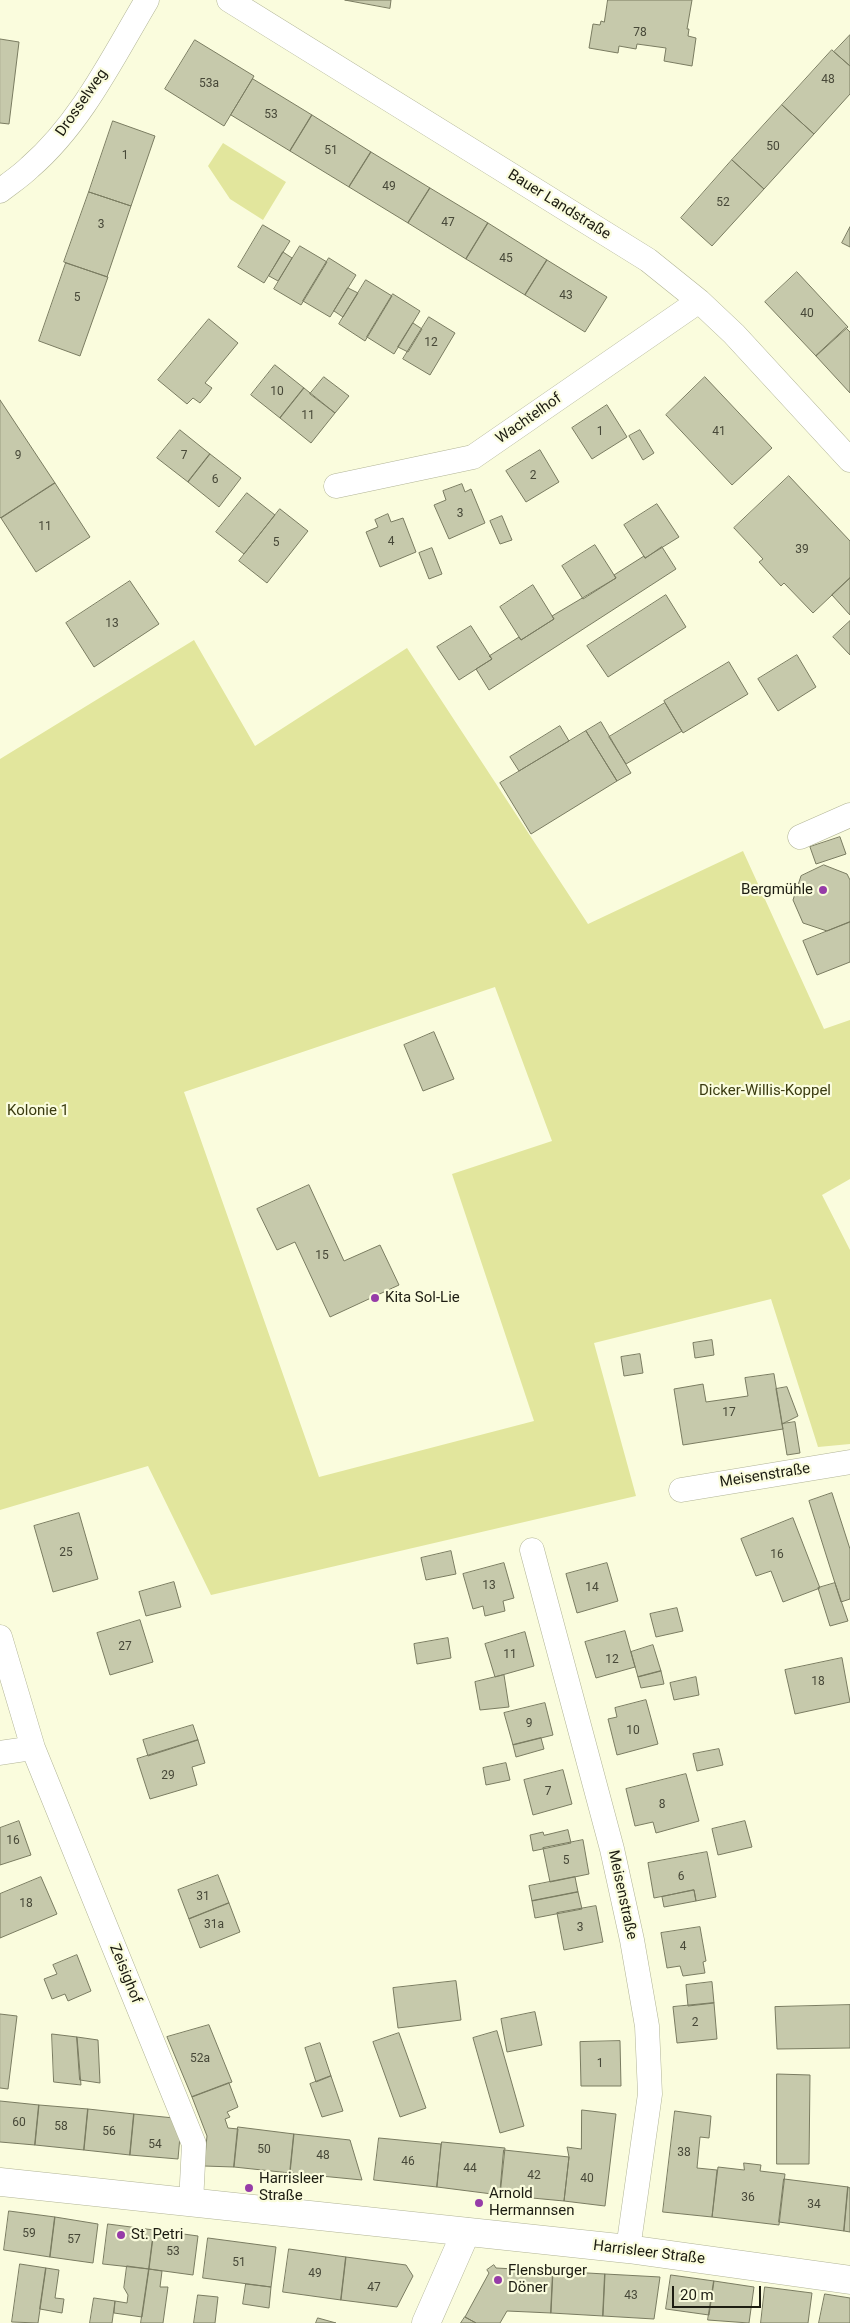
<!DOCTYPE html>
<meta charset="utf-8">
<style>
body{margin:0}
#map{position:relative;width:850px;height:2323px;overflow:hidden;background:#fafcdd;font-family:Roboto,sans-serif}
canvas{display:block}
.scale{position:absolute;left:672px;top:2286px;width:89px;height:22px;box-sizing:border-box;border:2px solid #1d1d12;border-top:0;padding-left:6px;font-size:15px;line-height:18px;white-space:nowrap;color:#1d1d12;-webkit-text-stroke:4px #fafcdd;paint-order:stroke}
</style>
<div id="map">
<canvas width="850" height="2323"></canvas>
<div class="scale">20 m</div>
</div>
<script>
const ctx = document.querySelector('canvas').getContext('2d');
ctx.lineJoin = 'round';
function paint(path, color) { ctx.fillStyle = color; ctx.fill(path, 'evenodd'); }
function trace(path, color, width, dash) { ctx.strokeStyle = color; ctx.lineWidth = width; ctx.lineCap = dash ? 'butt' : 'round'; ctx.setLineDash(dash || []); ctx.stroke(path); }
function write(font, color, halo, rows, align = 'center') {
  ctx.font = font + ' Roboto,sans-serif'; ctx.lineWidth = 4.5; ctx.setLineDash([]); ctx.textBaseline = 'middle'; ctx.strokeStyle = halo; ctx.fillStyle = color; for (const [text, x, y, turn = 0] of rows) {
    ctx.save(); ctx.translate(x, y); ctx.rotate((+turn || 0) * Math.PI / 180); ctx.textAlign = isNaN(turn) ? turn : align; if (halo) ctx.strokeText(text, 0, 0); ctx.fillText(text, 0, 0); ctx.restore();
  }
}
paint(new Path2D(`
 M223,143L286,182L263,220L230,199L208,166Z
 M194,640L255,746L407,648L588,924L743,851L824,1029L850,1020V1179L822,1195L850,1250V1444L818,1447L771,1299L594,1343L636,1496L211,1595L148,1466L0,1510V759ZM495,987L552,1141L452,1174L534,1421L319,1477L184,1092Z`), '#e2e69d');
const building = new Path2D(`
 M345,0H391L390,8Z
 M608,0H692L687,29H689L688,36L696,38L692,66L664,61L666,48L637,44L636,49L619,46L618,53L589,48L593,24L600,25L601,21L604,22Z
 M850,35V66L834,52Z
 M0,39L19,42L9,124L0,123Z
 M195,40L254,76L224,126L165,89Z
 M832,50L850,66V94L814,134L782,105Z
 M253,79L312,115L290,151L231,115Z
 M782,105L814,134L764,189L732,160Z
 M312,115L371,152L349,187L290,151Z
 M113,121L155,136L131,206L89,192Z
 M371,152L430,188L408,223L349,187Z
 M732,160L764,189L712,246L681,218Z
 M430,188L488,223L466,259L408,223Z
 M89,192L131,206L107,277L64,262Z
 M488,223L547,260L525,295L466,259Z
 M263,225L290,241L264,283L238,267Z
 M850,227V247L842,243Z
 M300,246L327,262L301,305L274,289Z
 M283,252L292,258L278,281L269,276Z
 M329,258L356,275L330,317L303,301Z
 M547,260L607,297L585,332L525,295Z
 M66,263L108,277L80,356L39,341Z
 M797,272L848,327L816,356L765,302Z
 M366,280L392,296L365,341L339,324Z
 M348,288L358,293L343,317L334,311Z
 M393,294L420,311L394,354L367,337Z
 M429,317L455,333L430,375L403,359Z
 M209,319L238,343L205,383L212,388L207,395L200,403L193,398L187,404L158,380Z
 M413,323L422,329L408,352L398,347Z
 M846,328L850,332V393L816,356Z
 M275,365L304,388L280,418L251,395Z
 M324,377L349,396L335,413L310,394Z
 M705,377L772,448L732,485L666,415Z
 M304,388L335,413L311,443L280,418Z
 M0,400L55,483L1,518L0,517Z
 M607,405L627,437L592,459L572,428Z
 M180,430L210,454L188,482L157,458Z
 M640,430L654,453L643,460L629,436Z
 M540,450L559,482L526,502L506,471Z
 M210,454L241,478L219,507L188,482Z
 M789,476L850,541V578L813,613L784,583L781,586L759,562L763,559L734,528Z
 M55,483L90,537L36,572L1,518Z
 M462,484L465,492L471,489L485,523L449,539L434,505L446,500L443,491Z
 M247,493L275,515L244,554L216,532Z
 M657,504L679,537L645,558L624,525Z
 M280,509L308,531L267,583L239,561Z
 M388,514L391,522L403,518L416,552L380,567L366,532L378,527L375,520Z
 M502,516L512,540L500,544L490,521Z
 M595,545L616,578L583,599L562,566Z
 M662,547L676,569L489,690L476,669L492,659L489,656L519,637L521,640L554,619L552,616L616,578L614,575L644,556L645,558Z
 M432,548L442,574L429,579L419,553Z
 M850,578V615L832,595Z
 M130,581L159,624L94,667L66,623Z
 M533,585L554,619L521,640L500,607Z
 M666,595L686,627L608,677L587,646Z
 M850,621V655L833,637Z
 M471,626L492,659L459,680L437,647Z
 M797,655L816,687L778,711L758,679Z
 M729,662L748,694L683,733L664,701Z
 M665,703L682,731L626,764L609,737Z
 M601,722L631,773L617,781L586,731Z
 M560,726L569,741L519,771L510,757Z
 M586,731L617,781L531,834L500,783Z
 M840,837L846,854L816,864L810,847Z
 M824,865L847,874L850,880V922L827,931L803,923L793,900L801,876Z
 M850,922V962L817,975L803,941Z
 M434,1032L454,1079L423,1091L404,1045Z
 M309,1185L344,1261L380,1245L399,1285L330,1317L295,1242L277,1250L257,1209Z
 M712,1340L714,1355L695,1358L693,1343Z
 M640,1354L643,1373L624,1376L621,1357Z
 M774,1374L783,1429L683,1445L674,1389L703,1384L706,1402L748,1396L745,1378Z
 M787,1387L798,1416L782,1424L776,1389Z
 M795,1422L800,1453L787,1455L782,1424Z
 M832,1493L850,1549V1599L841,1602L809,1501Z
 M79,1513L98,1579L53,1592L34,1526Z
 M793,1518L820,1588L783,1602L771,1571L756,1576L741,1539Z
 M451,1551L456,1574L426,1580L421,1558Z
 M504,1563L514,1598L503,1601L505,1611L485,1616L483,1606L473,1609L463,1574Z
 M607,1563L618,1601L577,1613L566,1574Z
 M174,1582L181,1607L146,1616L139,1592Z
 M835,1583L848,1621L830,1626L818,1588Z
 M677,1608L683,1631L656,1637L650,1614Z
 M140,1620L153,1662L110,1675L97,1633Z
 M625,1631L635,1667L596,1678L585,1642Z
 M525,1632L534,1666L495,1677L485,1644Z
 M448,1638L451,1658L417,1664L414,1644Z
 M653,1645L661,1671L638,1677L631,1652Z
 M842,1658L850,1702L795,1714L785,1670Z
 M661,1671L664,1684L641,1688L638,1677Z
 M504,1675L509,1707L480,1710L475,1682Z
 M696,1677L699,1695L674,1700L670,1683Z
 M646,1700L658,1744L617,1755L608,1719L617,1717L615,1708Z
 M545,1703L553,1735L513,1745L504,1713Z
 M193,1725L198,1740L148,1756L143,1740Z
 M541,1738L544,1749L516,1757L513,1745Z
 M198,1740L205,1763L192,1767L197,1785L150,1799L137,1759Z
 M719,1749L723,1765L697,1771L693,1754Z
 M506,1763L510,1780L486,1785L483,1768Z
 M563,1770L572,1804L533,1815L524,1780Z
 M686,1774L699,1821L656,1833L653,1822L635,1826L626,1789Z
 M19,1821L31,1855L0,1865V1828Z
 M745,1821L752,1847L718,1855L712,1829Z
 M568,1830L571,1843L533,1851L530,1835L543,1832L544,1835Z
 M583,1840L589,1874L550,1882L543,1848Z
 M707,1852L716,1897L696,1901L694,1890L654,1898L648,1863Z
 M218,1875L229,1903L189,1919L178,1890Z
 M41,1877L57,1914L0,1938V1894Z
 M575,1877L578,1892L532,1901L529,1886Z
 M694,1890L696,1901L664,1907L662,1897Z
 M578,1892L582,1909L535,1918L532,1901Z
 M229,1903L240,1932L200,1948L189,1919Z
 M596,1906L603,1942L564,1950L557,1913Z
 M700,1927L706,1961L703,1962L705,1973L683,1976L680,1966L667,1968L661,1933Z
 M77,1955L91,1991L68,2001L65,1994L52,1999L44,1979L57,1974L53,1965Z
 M456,1981L461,2020L398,2028L393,1988Z
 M712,1982L714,2003L688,2006L686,1985Z
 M714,2003L717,2039L677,2043L673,2007Z
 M850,2005V2048L777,2049L775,2007Z
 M535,2012L542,2045L507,2052L501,2019Z
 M0,2014L17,2016L8,2089L0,2088Z
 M209,2025L232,2082L192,2097L167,2037Z
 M497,2031L524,2126L500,2133L473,2038Z
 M399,2033L426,2108L400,2117L373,2042Z
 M52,2034L77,2037L81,2085L54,2082Z
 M77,2037L98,2040L100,2083L80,2080Z
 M620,2041L621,2086H581L580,2042Z
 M320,2043L331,2076L316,2082L305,2048Z
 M777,2074L810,2075L809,2164H777Z
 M331,2076L343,2111L322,2117L310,2084Z
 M229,2083L238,2107L227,2112L230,2117L225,2119L228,2128L238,2129L234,2167L204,2166L207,2136L192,2097Z
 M0,2101L39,2105L35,2145L0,2142Z
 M39,2105L88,2109L84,2150L35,2145Z
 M88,2109L134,2114L130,2155L84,2150Z
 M582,2110L616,2114L605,2206L564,2201L569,2157L567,2147L581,2149Z
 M675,2111L711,2116L709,2138L700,2137L697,2168L717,2170L712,2217L663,2212Z
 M134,2114L174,2118L180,2136L178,2159L130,2155Z
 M238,2127L294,2134L290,2173L234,2167Z
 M294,2134L350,2140L362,2180L290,2173Z
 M379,2138L441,2144L437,2187L374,2180Z
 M442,2142L505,2148L500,2195L437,2187Z
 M504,2150L569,2157L564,2201L500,2195Z
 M744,2163L761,2165L760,2171L785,2174L779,2225L712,2217L718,2167L744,2170Z
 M784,2179L848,2187L844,2231L779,2222Z
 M848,2187L850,2188V2232L844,2231Z
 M9,2211L55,2217L50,2257L4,2250Z
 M55,2217L98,2224L93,2263L50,2257Z
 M108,2224L154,2230L149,2269L103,2264Z
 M154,2230L198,2236L193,2275L149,2269Z
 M208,2238L276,2247L271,2287L203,2278Z
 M289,2249L346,2257L341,2300L283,2292Z
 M346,2257L406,2265L413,2276L397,2307L341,2300Z
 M20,2264L46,2268L38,2323L12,2322Z
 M494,2265L496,2268L553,2271L551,2313L507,2311L500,2323H476L465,2317L489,2273L487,2270Z
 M127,2266L149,2269L142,2317L114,2313L115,2301L127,2303L128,2295L124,2288Z
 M46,2268L59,2270L55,2298L64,2299L62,2313L40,2309Z
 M149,2269L162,2271L160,2287H168L163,2323H141Z
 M553,2271L605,2274L603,2316L551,2313Z
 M605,2274L660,2277L654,2319L603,2316Z
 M671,2275L714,2281L709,2315L666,2309Z
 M714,2281L754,2287L749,2323L708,2320Z
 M246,2284L271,2287L269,2308L243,2304Z
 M765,2287L812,2293L808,2323H761Z
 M825,2294L850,2298V2323H819Z
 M198,2295L218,2297L215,2323H194Z
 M94,2298L115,2301L112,2323H90Z
 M465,2317L476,2323H461Z
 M318,2318L336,2323H316Z`);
paint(building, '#c6c9ab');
trace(building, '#7a7c61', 1);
const minor = new Path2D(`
 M229,0L648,260L699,301L734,334L850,460
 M0,191C10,183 21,176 30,167C81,123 113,57 147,0
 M336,486L473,457L699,301
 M800,837L850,815
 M681,1490L850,1462
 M532,1550L612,1849L632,1940L647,2026L650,2094L628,2249
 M0,1637L33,1748
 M0,1753L33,1748L194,2144L191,2203`);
const tertiary = new Path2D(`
 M426,2323L466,2232`);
const secondary = new Path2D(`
 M0,2182L628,2249L850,2280`);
trace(minor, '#b1b496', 25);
trace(tertiary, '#b1b496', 29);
trace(secondary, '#b1b496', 29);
trace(minor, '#fff', 24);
trace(tertiary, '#fff', 28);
trace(secondary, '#fff', 28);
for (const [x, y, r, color] of [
 [823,890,5,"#963ca8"],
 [375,1298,5,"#963ca8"],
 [249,2188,5,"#963ca8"],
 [479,2203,5,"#963ca8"],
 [121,2235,5,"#963ca8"],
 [498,2280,5,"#963ca8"]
]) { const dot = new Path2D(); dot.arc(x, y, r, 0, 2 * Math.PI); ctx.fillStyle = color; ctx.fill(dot); trace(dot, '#fafcdd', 2); }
write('12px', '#474838', null, [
 ["78",640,33],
 ["48",828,80],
 ["53a",209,84],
 ["53",271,115],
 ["50",773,147],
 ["51",331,151],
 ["1",125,156],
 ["49",389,187],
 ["52",723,203],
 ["47",448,223],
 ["3",101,225],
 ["45",506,259],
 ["43",566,296],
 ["5",77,298],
 ["40",807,314],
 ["12",431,343],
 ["10",277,392],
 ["11",308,416],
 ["1",600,432],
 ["41",719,432],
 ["9",18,456],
 ["7",184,456],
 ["2",533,476],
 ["6",215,480],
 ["3",460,514],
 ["11",45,527],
 ["4",391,542],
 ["5",276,543],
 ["39",802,550],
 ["13",112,624],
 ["15",322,1256],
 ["17",729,1413],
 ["25",66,1553],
 ["16",777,1555],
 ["13",489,1586],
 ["14",592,1588],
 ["27",125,1647],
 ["11",510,1655],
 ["12",612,1660],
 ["18",818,1682],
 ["9",529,1724],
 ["10",633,1731],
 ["29",168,1776],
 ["7",548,1792],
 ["8",662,1805],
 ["16",13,1841],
 ["5",566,1861],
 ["6",681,1877],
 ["31",203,1897],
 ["18",26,1904],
 ["31a",214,1925],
 ["3",580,1928],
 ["4",683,1947],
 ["2",695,2023],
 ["52a",200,2059],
 ["1",600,2064],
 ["60",19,2123],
 ["58",61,2127],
 ["56",109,2132],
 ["54",155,2145],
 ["50",264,2150],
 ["38",684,2153],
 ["48",323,2156],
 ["46",408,2162],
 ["44",470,2169],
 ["42",534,2176],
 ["40",587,2179],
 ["36",748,2198],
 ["34",814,2205],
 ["59",29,2234],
 ["57",74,2240],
 ["53",173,2252],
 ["51",239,2263],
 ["49",315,2274],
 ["47",374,2288],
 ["43",631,2296]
]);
write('15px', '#1d1d12', '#fafcdd', [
 ["Drosselweg",82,103,-55],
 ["Bauer Landstraße",559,205,32],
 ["Wachtelhof",529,419,-35],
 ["Meisenstraße",765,1476,-9],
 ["Meisenstraße",622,1895,78],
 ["Zeisighof",125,1974,68],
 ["Harrisleer Straße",649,2253,7]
]);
write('15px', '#1d1d12', '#fafcdd', [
 ["Bergmühle",813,890,"right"],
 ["Kita Sol-Lie",385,1298],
 ["Harrisleer",259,2179],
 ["Straße",259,2196],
 ["Arnold",489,2194],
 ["Hermannsen",489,2211],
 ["St. Petri",131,2235],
 ["Flensburger",508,2271],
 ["Döner",508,2288]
], 'left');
write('15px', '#3a3b10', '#fafcdd', [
 ["Dicker-Willis-Koppel",765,1091],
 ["Kolonie 1",38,1111]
]);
</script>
